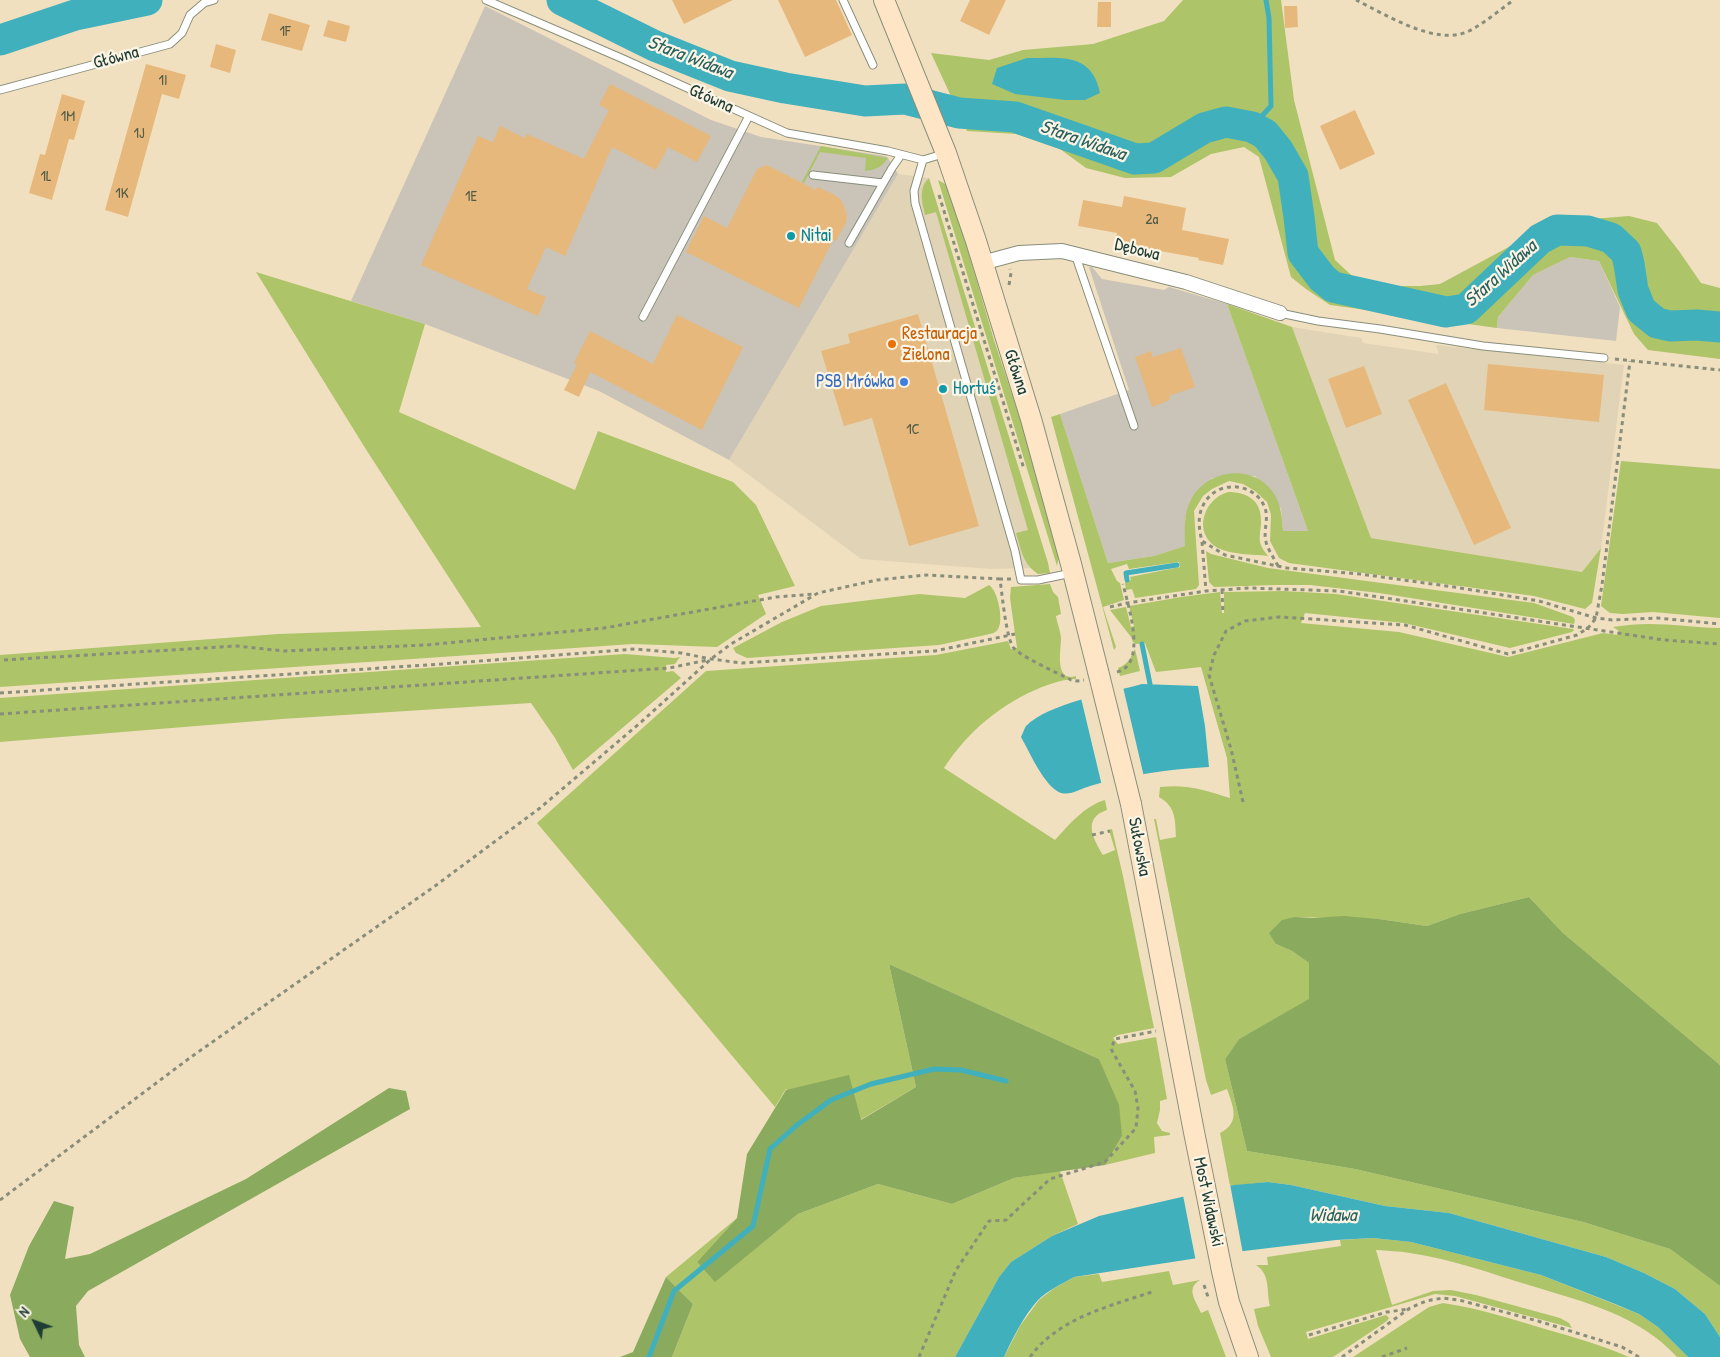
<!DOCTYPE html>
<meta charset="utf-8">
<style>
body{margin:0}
#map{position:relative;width:1720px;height:1357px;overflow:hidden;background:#f1e0c0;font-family:"Patrick Hand",sans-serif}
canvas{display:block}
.north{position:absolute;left:10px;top:1297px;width:50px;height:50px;-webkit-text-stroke:4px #fcf5e5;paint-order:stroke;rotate:312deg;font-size:14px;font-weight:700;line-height:20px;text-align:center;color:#1f3d34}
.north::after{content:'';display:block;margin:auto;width:18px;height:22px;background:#1f3d34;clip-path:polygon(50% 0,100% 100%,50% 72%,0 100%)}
</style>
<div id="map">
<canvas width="1720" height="1357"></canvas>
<div class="north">N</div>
</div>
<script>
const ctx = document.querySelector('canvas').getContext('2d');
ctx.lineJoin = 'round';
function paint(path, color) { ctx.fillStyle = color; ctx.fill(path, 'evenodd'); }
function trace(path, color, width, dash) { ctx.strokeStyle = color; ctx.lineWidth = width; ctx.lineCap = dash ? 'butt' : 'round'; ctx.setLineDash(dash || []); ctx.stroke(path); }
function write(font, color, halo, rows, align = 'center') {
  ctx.font = font + ' "Patrick Hand",sans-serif'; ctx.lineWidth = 4.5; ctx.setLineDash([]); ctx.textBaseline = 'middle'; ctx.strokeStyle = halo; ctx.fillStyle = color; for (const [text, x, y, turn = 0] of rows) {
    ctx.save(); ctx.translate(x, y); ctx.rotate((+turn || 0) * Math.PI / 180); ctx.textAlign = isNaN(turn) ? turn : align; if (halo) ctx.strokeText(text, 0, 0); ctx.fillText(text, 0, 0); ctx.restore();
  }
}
paint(new Path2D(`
 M898,174L929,178L1048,563L1031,568L991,569L861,559L729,460Z
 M1292,327L1361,338L1363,343L1439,354L1436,345L1624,365L1601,548L1582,572L1371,538Z`), '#e1d3b5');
paint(new Path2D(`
 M485,6L711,120L761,137L885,156L888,158L898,174L729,460L599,391L425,324L351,301Z
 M1570,257L1599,261L1620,307L1616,341L1497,328L1498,317L1533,275Z
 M1089,267H1092L1102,279L1164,290L1169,287L1227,304L1308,531H1283L1281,509L1255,476L1212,478L1185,518V546L1154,556L1108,563L1060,414L1129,390Z`), '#c9c3b8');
paint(new Path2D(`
 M1183,0H1281L1294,100L1335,260L1363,286H1420L1440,284L1555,222L1629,216L1657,223L1679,251L1701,283L1720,288V359L1648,350L1634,334L1599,261L1570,257L1533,275L1498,317L1497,328L1330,305L1306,289L1291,277L1259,157L1244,147L1211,154L1171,177L1125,178L1086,168L1060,149L1016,134L967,131L931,53L989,60L1023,50L1093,44L1164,21Z
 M821,146L888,158C882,167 876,170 865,171L866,158L820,152L804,183L802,182Z
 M929,178L1048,563L1050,573L1038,574C1023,564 1021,550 1016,533L1028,530L936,212L925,215C922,202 918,188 929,178Z
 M938,180L947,185L966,244L994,340L1029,446L1059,556L1057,566Z
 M256,272L425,324L399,412L575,490L598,431L733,482L756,505L795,586L758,595L766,614L717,647L633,644L0,687V655L278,634L481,627L367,451Z
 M1227,304L1292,327L1371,538L1582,572L1601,548L1592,603L1585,609L1534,596L1289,563L1279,558L1270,541L1271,515L1267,502L1255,491L1243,484L1229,481L1212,489L1203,496L1194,511L1199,585L1196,589L1135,598L1132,589L1126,590L1125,582L1131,580L1130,577L1180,567L1179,562L1129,569L1127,564L1111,569L1117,581L1120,583L1124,600L1103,607L1116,647L1114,650L1051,417L1060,414L1108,563L1154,556L1185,546C1185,530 1183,514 1191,500C1206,470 1251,463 1272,491C1281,502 1282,518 1283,531H1308Z
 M1621,461L1720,469V618L1653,612L1623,614L1610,613L1601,606Z
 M1228,492C1248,492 1262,501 1261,522C1261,529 1259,535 1260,542C1261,547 1265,552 1268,556C1252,554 1232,555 1218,548C1192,534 1203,499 1228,492Z
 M1206,551L1211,554L1268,568L1534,603L1573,617L1575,620L1574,624L1379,593L1310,585H1276L1214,587L1209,582Z
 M1050,584L1053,592L1058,597L1061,614L1056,616C1057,623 1061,632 1061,639C1061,649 1054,683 1076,676V679C1063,679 1054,683 1042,687C1002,703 968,731 944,768L1055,840C1069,825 1084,806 1105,800L1107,810C1082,818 1093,839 1103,855L1115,850L1109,830L1112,829L1123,876L1154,1028L1118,1035L1113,1038L1118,1044L1156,1037L1167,1099L1160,1101V1110L1157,1123L1162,1131L1170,1133V1135L1154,1137L1155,1153L1105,1165L1122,1136L1099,1059L889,964L916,1087L860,1120L786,1089L775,1107L537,823L706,671L936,655L1008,641L1011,649L1017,648L1010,598L1011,587Z
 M989,585C998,591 1003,618 999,627C997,632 994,633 990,634L939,645L747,658L736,653L733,648L782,622L821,606L919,594L965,598Z
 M1284,591L1336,594L1573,629L1574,630L1572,632L1510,648L1404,623L1305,613L1301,623L1399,632L1508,657L1603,633L1618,635L1619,631L1613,627C1651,620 1682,627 1720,628V1065L1563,933L1529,897L1460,914L1427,926L1379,919L1295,917L1276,944L1292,951L1309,963V1000L1239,1039L1225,1059L1247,1151L1355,1169L1583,1222L1670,1249L1720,1286V1337L1705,1314L1675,1289L1644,1273L1606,1257L1449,1213L1385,1206L1291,1185L1268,1182L1230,1186L1220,1133C1241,1122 1233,1107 1227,1089L1211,1095L1206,1080L1154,819H1156L1160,840L1176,837C1175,819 1176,807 1159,797L1160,787C1187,784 1205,790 1230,798L1227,758L1201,667L1156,672L1145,643L1136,644L1133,642L1131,637L1110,610L1126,607L1131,627L1134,626L1129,606L1181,597L1220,592L1222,613H1224V592Z
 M1135,649L1140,671L1120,676L1118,668C1127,665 1131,658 1135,649Z
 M625,654L675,658L680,657L675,664L666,665V672L673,671L681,678L573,770L555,738L531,703L282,719L0,742V698Z
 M1060,1171L1078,1224L1052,1236L1011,1262L999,1277L955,1357H672L693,1304L666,1277L737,1218L697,1262L715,1281L798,1214L878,1184L952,1204L1014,1178Z
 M1373,1238L1411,1242L1541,1275L1639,1314L1658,1327L1688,1357H1677C1639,1315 1584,1302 1532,1286C1492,1274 1452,1259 1410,1253C1399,1251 1388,1251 1376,1250L1392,1305L1433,1291L1451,1290L1476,1295L1560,1318L1569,1323L1572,1328L1455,1296L1435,1294L1306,1332L1308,1339L1386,1315L1389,1318L1387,1321L1333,1357H1271L1258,1326L1254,1309L1270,1306C1266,1290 1271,1275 1256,1265H1268L1267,1257L1341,1246L1340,1240Z
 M1169,1271L1173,1285L1200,1280C1185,1289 1196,1301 1201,1313L1208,1310L1226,1357H1004L1020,1326L1039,1300L1053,1289L1074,1277L1099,1274L1102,1282Z
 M1443,1303C1478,1308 1512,1319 1545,1329C1573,1337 1602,1345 1629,1357H1353L1429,1307Z`), '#adc469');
paint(new Path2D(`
 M1529,897L1563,933L1720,1065V1286L1670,1249L1583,1222L1355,1169L1247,1151L1225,1059L1239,1039L1309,999V963L1292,951L1276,944L1269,933L1282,920L1295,917L1313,918L1343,916L1379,919L1427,926L1460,914Z
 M889,964L1099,1059L1119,1105L1122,1136L1105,1165L1014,1178L952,1204L878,1184L798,1214L715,1282L697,1262L737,1218L747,1154L786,1090L849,1075L861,1120L916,1087Z
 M389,1088L406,1091L410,1109L88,1291L76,1306L79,1345L85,1357H30L20,1339L10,1295L29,1246L54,1201L74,1207L65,1259L90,1254L246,1179Z
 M666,1277L693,1304L672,1357H620L633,1352Z`), '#8aaa5d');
paint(new Path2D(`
 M1027,58C1060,58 1092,52 1100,93L1085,100H1065L1015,94L992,84L997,68Z
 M1142,684L1198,686L1205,726L1209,767C1170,769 1127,775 1090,786C1080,789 1067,798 1057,791C1042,781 1030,753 1021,737C1023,733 1024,729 1026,726C1049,703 1110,693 1142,684Z
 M1268,1182L1291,1185L1385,1206L1449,1213L1606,1257L1644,1273L1675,1289L1705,1314L1720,1337V1357H1688L1658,1327L1639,1314L1615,1304L1541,1275L1411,1242L1373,1238L1336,1240L1244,1251L1074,1277C1062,1284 1048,1290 1038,1300C1024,1316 1013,1337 1004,1357H955L999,1277L1011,1262L1052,1236L1099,1216L1234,1185Z`), '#41b0bd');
paint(new Path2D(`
 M1123,687L1144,777L1102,786L1081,698Z
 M1230,1184L1243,1254L1196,1262L1183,1195Z`), '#f1e0c0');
trace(new Path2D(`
 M1252,127L1271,106L1269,18L1266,0
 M1127,580L1126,573L1177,565
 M1142,644L1150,684
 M649,1357L674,1291L753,1226L770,1149L797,1125L831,1100L871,1084L934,1069L961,1070L1006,1081`), '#41b0bd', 5);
trace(new Path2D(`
 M562,0L655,46L730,76L785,88L865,101L905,99L959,113L1015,117L1135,159L1154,158L1204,128L1226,122L1252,127L1265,134L1278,150L1293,176L1299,217L1303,253L1322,278L1333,287L1446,312L1466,309L1540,239L1557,230L1588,231L1611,238L1626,252L1629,264L1633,290L1641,310L1657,323L1670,326L1697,325L1720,327
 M0,40L75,15L147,0`), '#41b0bd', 31);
paint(new Path2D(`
 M672,0H733L684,24Z
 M778,0H836L852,35L805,57Z
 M970,0H1006L989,35L960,21Z
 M1098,2H1111V27H1097Z
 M1284,6H1297L1298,27L1285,28Z
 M269,13L310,25L302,51L261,40Z
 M328,20L350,26L346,42L323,36Z
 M216,44L236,50L230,73L210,67Z
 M146,64L186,75L179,99L162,94L128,217L105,210Z
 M610,84L711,136L697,162L668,147L656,170L612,147L565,256L546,247L527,289L546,297L538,316L421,265L478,136L493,142L500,126L525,138L527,134L584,159L609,110L599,105Z
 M62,94L85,101L74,140L69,139L52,200L29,193L40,154L45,155Z
 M1355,110L1375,154L1340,170L1320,126Z
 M767,165L816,190L818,187L835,195L842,201L847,215L846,223L836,241L833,240L799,308L686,252L704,216L727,228L757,169Z
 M1124,196L1186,208L1182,230L1229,239L1223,265L1198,260L1199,258L1115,243L1117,233L1078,226L1083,200L1122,207Z
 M918,314L979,526L909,546L872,418L844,426L821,351L850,343L848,334Z
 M677,315L743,347L702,430L590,372L579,397L564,390L577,365L574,363L590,331L653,364Z
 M1181,348L1195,387L1169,396L1170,400L1152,407L1135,357L1151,351L1153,357Z
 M1488,364L1604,375L1599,422L1484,410Z
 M1364,366L1382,414L1346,428L1328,379Z
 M1446,383L1511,528L1474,545L1408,400Z`), '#e7b87c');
const lane = new Path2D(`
 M486,0L621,58L787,133L888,151L923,160L946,153
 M843,0L873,65
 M0,90L170,44L182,33L190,15L204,3L214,0
 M923,160L914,191L915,203L1015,551L1021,580H1038L1072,573
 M813,175L883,183
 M849,243L892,168L901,155
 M1075,254L1134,426
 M1280,313L1318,321L1380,329L1483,346L1604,358
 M643,317L749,116`);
const street = new Path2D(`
 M982,263L1019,253L1062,251L1186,282L1280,313`);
const secondary = new Path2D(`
 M884,0L946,153L976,241L1031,419L1071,564L1098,671
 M1131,804L1194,1132L1222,1271L1229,1302L1248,1357`);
trace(lane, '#888e7a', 9);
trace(street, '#888e7a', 16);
trace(secondary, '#888e7a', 22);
trace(new Path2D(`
 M1356,0C1385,14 1436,47 1469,31C1485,23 1499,10 1514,0
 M939,195L1024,469
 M1009,285L1011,273L1010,269
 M1615,359L1720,370
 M1202,542L1206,591
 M1278,566C1274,558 1268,550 1266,542C1263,531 1269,519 1265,508C1256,484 1223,480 1208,498C1197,511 1198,526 1202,541L1225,555L1287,568L1360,574L1454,587L1539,601L1596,618L1612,620L1657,618L1720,624
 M1011,579H1000C1002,594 1006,636 1013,647C1019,656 1060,674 1071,680L1077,681L1084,680
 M1222,590L1223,614
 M1110,607L1127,603L1206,591L1249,588L1339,591L1664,640L1720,644
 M4,660L237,646L284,651L426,645L604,628L776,597L815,594
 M1117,672C1148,664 1128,606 1123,584
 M0,693L442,664L635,649L681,653L711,659L742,663L935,651L1015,634
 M0,714L669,668L708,660
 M1243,802L1231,749L1209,675L1214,655L1226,631L1245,621L1279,617L1405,625L1508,654L1577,635L1588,628L1596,618L1602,585L1630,361
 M1092,835L1110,831
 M0,1200L191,1057L435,886L540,808L640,723L711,659L731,644L818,593L877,580L926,575L1000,579
 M1204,1285L1209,1300
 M1309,1335L1387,1312L1410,1309
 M919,1357L956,1270L989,1221L1006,1220L1050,1179L1105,1162L1136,1128L1138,1108L1135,1091L1111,1049L1115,1039L1156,1031
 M1030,1357C1057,1319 1109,1306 1152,1292
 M1342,1357L1410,1308L1426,1301L1443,1298L1459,1300L1538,1321L1622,1347L1639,1357
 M1382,1357L1407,1348`), '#888e7a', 3, [4, 4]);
trace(lane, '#fff', 7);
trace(street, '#fff', 14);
trace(secondary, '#fee5c5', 20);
const secondaryBridge = new Path2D(`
 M1098,671L1131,804`);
trace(secondaryBridge, '#888e7a', 22, []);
trace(secondaryBridge, '#fee5c5', 20);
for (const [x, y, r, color] of [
 [791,236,5,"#0f9aa8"],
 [892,344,5,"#e8710a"],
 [904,382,5,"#3f7fe0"],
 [943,389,5,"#0f9aa8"]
]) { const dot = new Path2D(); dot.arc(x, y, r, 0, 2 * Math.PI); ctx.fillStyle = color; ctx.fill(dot); trace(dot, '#fcf5e5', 2); }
write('15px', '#515c46', null, [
 ["1F",285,32],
 ["1I",163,81],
 ["1M",68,117],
 ["1J",139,134],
 ["1L",46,177],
 ["1K",122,194],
 ["1E",471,197],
 ["2a",1152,220],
 ["1C",913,430]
]);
write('18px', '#1f3d34', '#fcf5e5', [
 ["Główna",116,58,-15],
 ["Główna",711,99,24],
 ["Dębowa",1137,250,14],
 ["Główna",1016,372,72],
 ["Sułowska",1139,847,79],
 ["Most Widawski",1208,1202,78]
]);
write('18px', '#0d838f', '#fcf5e5', [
 ["Nitai",801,236],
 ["Hortuś",953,389]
], 'left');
write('18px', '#c56008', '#fcf5e5', [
 ["Restauracja",902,334],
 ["Zielona",902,355]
], 'left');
write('18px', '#366cbe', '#fcf5e5', [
 ["PSB Mrówka",894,382]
], 'right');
write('italic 19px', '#29605d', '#fcf5e5', [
 ["Stara Widawa",690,58,21],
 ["Stara Widawa",1083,141,19],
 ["Stara Widawa",1501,274,-42],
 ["Widawa",1333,1216]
]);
</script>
